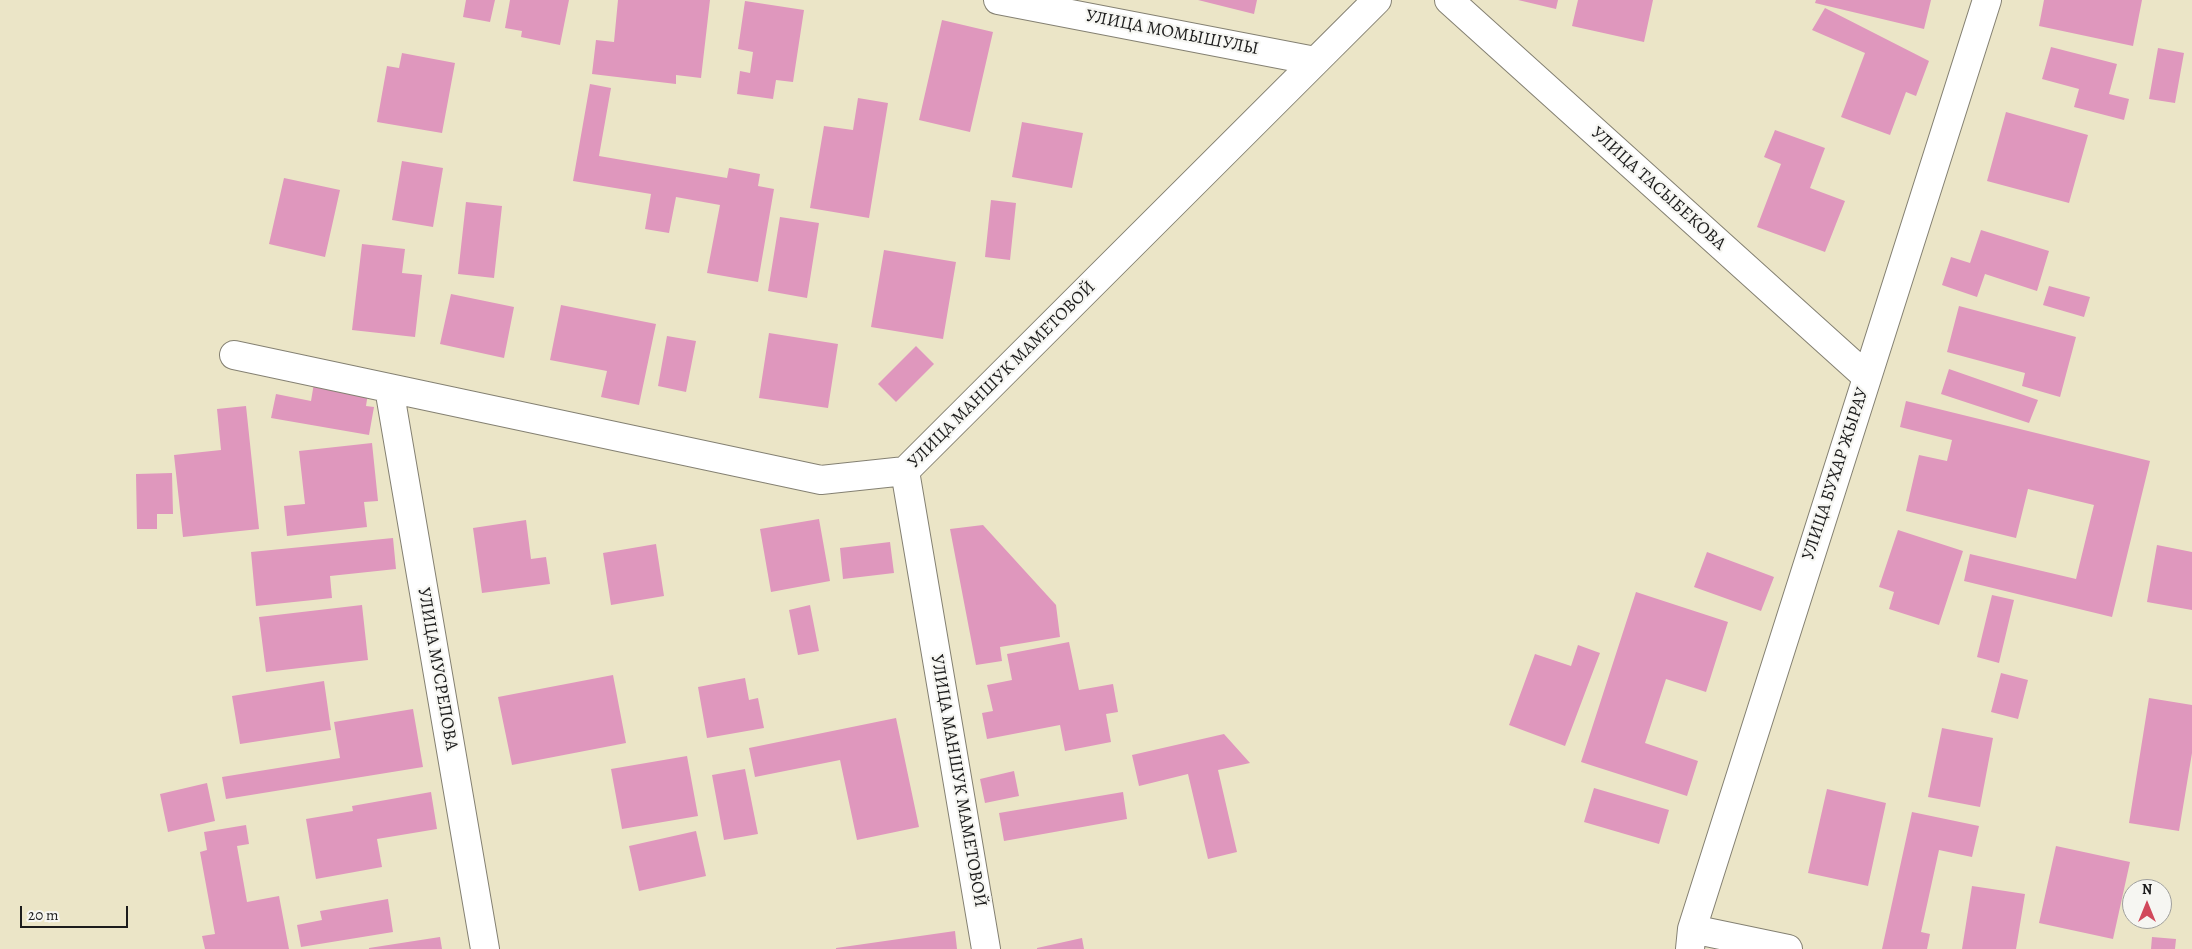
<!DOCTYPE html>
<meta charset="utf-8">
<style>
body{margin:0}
#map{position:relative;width:2192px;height:949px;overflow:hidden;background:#ebe5c7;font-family:Alegreya,serif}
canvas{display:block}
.north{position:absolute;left:2122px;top:879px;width:50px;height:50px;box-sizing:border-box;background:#f6f6f2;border:1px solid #9f9f9c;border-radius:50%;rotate:0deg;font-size:14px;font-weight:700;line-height:20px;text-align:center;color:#1c1c1c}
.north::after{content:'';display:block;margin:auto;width:18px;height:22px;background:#d1495b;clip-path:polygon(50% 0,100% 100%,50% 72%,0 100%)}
.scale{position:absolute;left:20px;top:906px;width:108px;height:22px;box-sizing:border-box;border:2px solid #1c1c1c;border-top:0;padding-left:6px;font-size:15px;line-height:18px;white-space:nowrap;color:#1c1c1c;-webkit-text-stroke:4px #f6f6f2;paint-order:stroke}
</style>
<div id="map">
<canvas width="2192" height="949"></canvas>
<div class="north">N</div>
<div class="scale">20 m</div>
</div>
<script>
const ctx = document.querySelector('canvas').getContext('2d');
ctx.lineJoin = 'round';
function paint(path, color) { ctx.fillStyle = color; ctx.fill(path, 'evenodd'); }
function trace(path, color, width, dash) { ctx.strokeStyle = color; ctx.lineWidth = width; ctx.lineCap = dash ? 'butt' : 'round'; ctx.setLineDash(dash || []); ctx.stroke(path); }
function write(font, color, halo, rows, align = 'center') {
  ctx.font = font + ' Alegreya,serif'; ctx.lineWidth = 4.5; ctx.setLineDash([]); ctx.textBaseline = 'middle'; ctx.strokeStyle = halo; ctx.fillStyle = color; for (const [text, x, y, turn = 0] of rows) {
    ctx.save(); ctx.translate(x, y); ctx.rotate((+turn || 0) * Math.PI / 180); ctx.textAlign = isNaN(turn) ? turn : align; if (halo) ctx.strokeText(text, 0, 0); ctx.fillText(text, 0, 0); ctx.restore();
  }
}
paint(new Path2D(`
 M466,0H495L490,22L463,17Z
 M510,0H569L560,45L521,37L522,31L505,28Z
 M618,0H710L701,78L676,75V84L592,74L596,40L614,42Z
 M1198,0H1257L1254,14Z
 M1518,0H1558L1556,9Z
 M1578,0H1653L1644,42L1572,26Z
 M1816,0H1931L1924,29L1815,3Z
 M2044,0H2142L2133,46L2039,26Z
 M745,1L804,10L793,82L776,80L773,99L737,94L740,71L750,73L753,52L738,49Z
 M1825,8L1929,61L1916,96L1906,92L1890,135L1841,117L1865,53L1812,30Z
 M942,20L993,32L970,132L919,120Z
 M2051,47L2117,64L2109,94L2129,99L2124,120L2074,107L2079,89L2042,79Z
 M2158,48L2184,53L2175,103L2149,99Z
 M402,53L455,63L442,133L377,122L387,66L399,68Z
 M590,84L611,88L599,156L727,178L729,168L760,174L758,186L774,189L758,282L707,273L720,205L676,197L669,233L645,229L651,194L573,181Z
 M858,98L888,103L869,218L810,208L824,126L853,130Z
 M2006,112L2088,135L2069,203L1987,181Z
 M1022,122L1083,133L1072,188L1012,177Z
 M1775,130L1825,148L1810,188L1845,201L1825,252L1757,227L1781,164L1764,157Z
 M402,161L443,168L433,227L392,220Z
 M284,178L340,190L325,257L269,244Z
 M991,200L1016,203L1010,260L985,257Z
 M466,202L502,206L494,278L458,274Z
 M780,217L819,223L807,298L768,291Z
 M1981,230L2049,251L2037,291L1985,274L1977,297L1942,285L1951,257L1970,263Z
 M362,244L405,249L402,273L422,275L415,337L352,330Z
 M884,250L956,262L943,339L871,327Z
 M2049,286L2090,297L2084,317L2043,305Z
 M451,294L514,307L504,358L440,344Z
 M561,305L656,324L639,405L601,397L607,371L550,360Z
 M1959,306L2076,337L2060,397L2022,386L2025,373L1947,352Z
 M769,333L838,344L828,408L759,398Z
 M667,336L696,341L686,392L658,386Z
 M916,346L934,364L896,402L878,384Z
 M1949,369L2038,400L2029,423L1941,394Z
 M314,383L368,393L366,406L374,407L369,435L271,418L276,394L311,401Z
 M1906,401L2150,461L2112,617L1964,581L1970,554L2076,579L2094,505L2028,489L2016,538L1906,511L1919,455L1947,461L1952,440L1900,427Z
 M246,406L259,529L183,537L174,455L221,450L217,409Z
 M372,443L378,501L364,502L367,527L287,536L284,506L305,504L299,451Z
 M172,473L173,514H157V529H137L136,474Z
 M819,519L830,581L771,592L760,529Z
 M526,520L531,559L546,557L550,584L482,593L473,528Z
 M983,525L1056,605L1060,637L1000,647L1002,661L976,665L950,529Z
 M1898,530L1963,551L1939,625L1889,609L1894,592L1879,587Z
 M393,538L396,569L330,576L332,598L256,606L251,552Z
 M890,542L894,573L843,579L840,548Z
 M656,544L664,596L611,605L603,553Z
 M2157,545L2192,552V610L2147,602Z
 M1707,552L1774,577L1761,611L1694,587Z
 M1636,592L1728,622L1706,692L1666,679L1645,743L1698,761L1687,796L1581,762Z
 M1992,595L2014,600L1999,663L1977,657Z
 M362,605L368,660L266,672L259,617Z
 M810,605L819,651L798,655L789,610Z
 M1069,642L1079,690L1113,684L1118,712L1106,714L1111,742L1065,751L1060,725L987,739L982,713L993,711L987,685L1012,680L1007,654Z
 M1578,645L1600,653L1565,746L1509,725L1535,654L1571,666Z
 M2001,673L2028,680L2018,719L1991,712Z
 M613,675L626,743L512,765L498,697Z
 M745,678L749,700L758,698L764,728L707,738L698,687Z
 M324,681L331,730L240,744L232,696Z
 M2149,698L2192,705V753L2179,831L2129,823Z
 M413,709L423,767L226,799L222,777L340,758L334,722Z
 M896,718L919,827L857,840L840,760L755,777L749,748Z
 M1942,728L1993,738L1980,807L1928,797Z
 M1224,734L1250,763L1218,770L1237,852L1208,859L1188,774L1139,786L1132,755Z
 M687,756L698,816L622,829L611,769Z
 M745,769L758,834L724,840L712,775Z
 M1014,771L1019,796L985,803L980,779Z
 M207,783L215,821L168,832L160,794Z
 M1594,788L1669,810L1659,844L1584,822Z
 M1827,789L1886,803L1868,886L1808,873Z
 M431,792L437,829L377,839L382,867L316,879L306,819L353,811L352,806Z
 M1123,792L1127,819L1004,841L999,813Z
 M1912,812L1979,826L1972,857L1939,850L1921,932L1930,934L1927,949H1882Z
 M246,825L249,844L237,846L247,902L279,896L289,949H205L202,936L215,934L200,852L207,850L204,832Z
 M696,831L706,876L639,891L629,846Z
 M2056,846L2130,862L2113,939L2039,923Z
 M1972,886L2025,894L2016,949H1962Z
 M388,899L393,932L301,947L297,925L322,920L320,911Z
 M955,931L957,949H836V948Z
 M440,937L442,949H369V948Z
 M2152,937L2176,939L2175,949H2151Z
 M1082,938L1084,949H1037V948Z`), '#df97bd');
const minor = new Path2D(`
 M998,0L1315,61
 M1449,0L1867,377
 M234,355L821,480L905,471
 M389,388L485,949
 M905,471L1377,0
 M905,471L986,949
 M1692,929L1788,949
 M1690,949L1692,929L1987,0`);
trace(minor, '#848072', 30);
trace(minor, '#fff', 28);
write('18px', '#1c1c1c', '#f6f6f2', [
 ["УЛИЦА МОМЫШУЛЫ",1172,33,11],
 ["УЛИЦА ТАСЫБЕКОВА",1658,189,42],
 ["УЛИЦА МАНШУК МАМЕТОВОЙ",1002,375,-45],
 ["УЛИЦА БУХАР ЖЫРАУ",1836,474,-72],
 ["УЛИЦА МУСРЕПОВА",437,669,80],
 ["УЛИЦА МАНШУК МАМЕТОВОЙ",958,781,80]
]);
</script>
